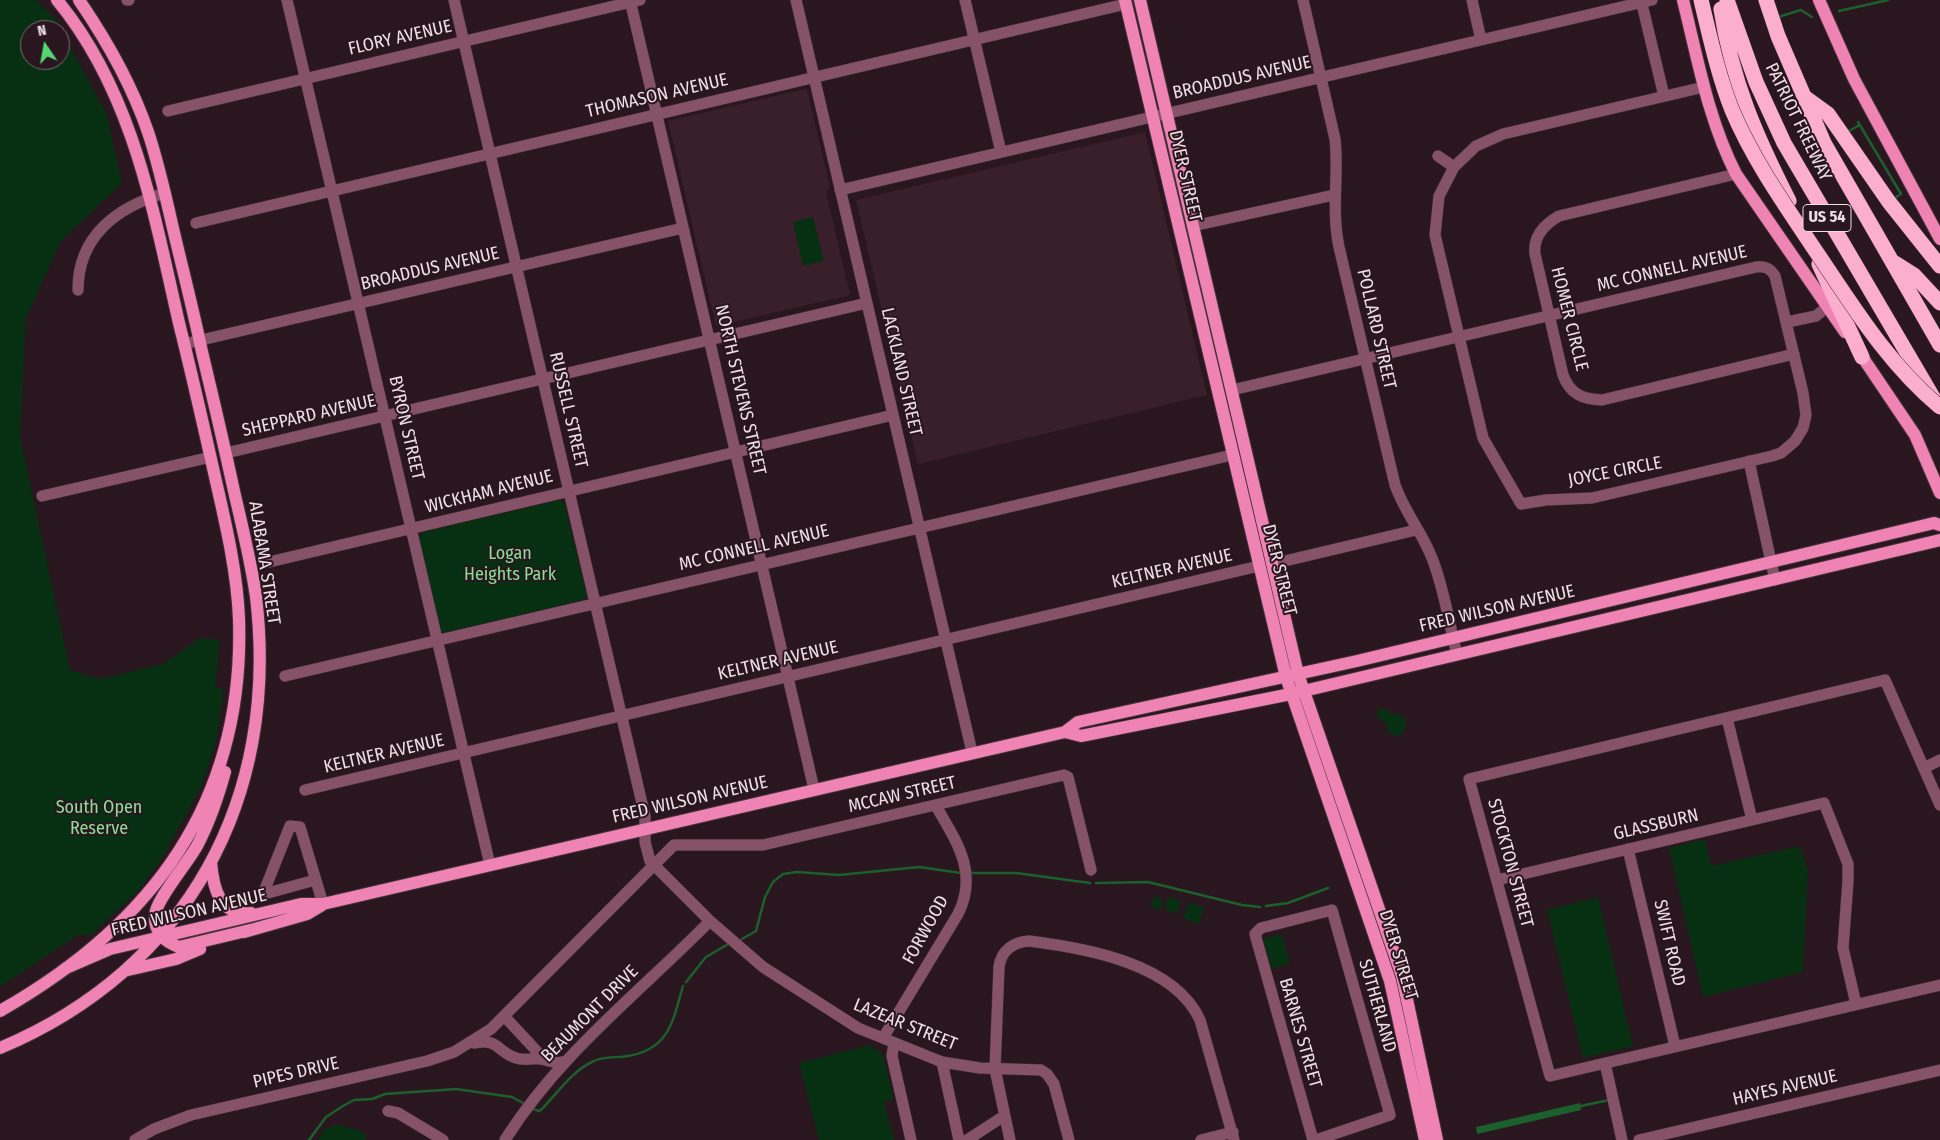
<!DOCTYPE html>
<style>
body{margin:0}
#map{position:relative;width:1940px;height:1140px;overflow:hidden;background:#2a161f;font-family:"Fira Sans Condensed",sans-serif}
canvas{display:block}
.north{position:absolute;left:20px;top:20px;width:50px;height:50px;box-sizing:border-box;background:#2a161f;border:1px solid #78666e;border-radius:50%;rotate:348deg;font-size:14px;font-weight:700;line-height:20px;text-align:center;color:#eedfe5}
.north::after{content:'';display:block;margin:auto;width:18px;height:22px;background:#55d672;clip-path:polygon(50% 0,100% 100%,50% 72%,0 100%)}
</style>
<div id="map">
<canvas width="1940" height="1140"></canvas>
<div class="north">N</div>
</div>
<script>
const ctx = document.querySelector('canvas').getContext('2d');
ctx.lineJoin = 'round';
function paint(path, color) { ctx.fillStyle = color; ctx.fill(path, 'evenodd'); }
function trace(path, color, width, dash) { ctx.strokeStyle = color; ctx.lineWidth = width; ctx.lineCap = dash ? 'butt' : 'round'; ctx.setLineDash(dash || []); ctx.stroke(path); }
function write(font, color, halo, rows, align = 'center') {
  ctx.font = font + ' "Fira Sans Condensed",sans-serif'; ctx.lineWidth = 4; ctx.setLineDash([]); ctx.textBaseline = 'middle'; ctx.strokeStyle = halo; ctx.fillStyle = color; for (const [text, x, y, turn = 0] of rows) {
    ctx.save(); ctx.translate(x, y); ctx.rotate((+turn || 0) * Math.PI / 180); ctx.textAlign = isNaN(turn) ? turn : align; if (halo) ctx.strokeText(text, 0, 0); ctx.fillText(text, 0, 0); ctx.restore();
  }
}
paint(new Path2D(`
 M805,89L807,90L830,187L826,192L850,295L716,326L668,121Z
 M1145,132L1207,395L918,464L856,200Z`), '#391f2a');
paint(new Path2D(`
 M0,0H36L56,20L107,115L122,183L61,241L26,318L20,437L70,670L100,679L163,664L200,638L220,640L215,687L224,689L216,742L201,787L161,860L139,890L91,935H78L0,987ZM30,30H60V60H30Z
 M813,217L824,261L803,266L793,222Z
 M560,500L564,502L587,596L583,600L444,633L440,631L419,537L423,532Z
 M1382,708L1386,709L1391,714H1400L1406,720C1406,728 1406,732 1398,736L1388,733L1386,722L1380,720L1377,714L1378,710Z
 M1705,839L1711,866L1800,846L1808,870L1803,972L1703,997L1669,848Z
 M1151 903a6 6 0 1 1 12 0a6 6 0 1 1-12 0Z
 M1168,897L1181,900L1178,913L1165,910Z
 M1598,897L1633,1046L1583,1058L1547,910Z
 M1189,902L1204,908L1199,924L1183,918Z
 M1282,934L1290,963L1272,969L1263,939Z
 M870,1045L883,1054L894,1099L884,1102L894,1140H819L799,1063Z
 M337,1124L364,1132L366,1140H318L324,1129Z`), '#073012');
paint(new Path2D(`
 M1580,1103L1581,1110L1477,1134L1476,1127Z`), '#1b602c');
trace(new Path2D(`
 M1839,11L1888,0
 M1778,17L1801,10L1812,17
 M1858,122L1901,194L1893,199
 M1847,132L1860,125
 M970,873H1016L1090,883
 M1096,883L1148,882L1242,905L1260,907
 M1266,906L1288,903L1328,888
 M742,939L756,931L765,897L773,882L783,874L797,872L839,875L919,867L961,873
 M686,982L706,957L730,943
 M1581,1106L1609,1100
 M533,1109L539,1111L543,1108C558,1092 573,1070 594,1061C604,1056 617,1058 628,1056C670,1049 673,1020 683,986
 M309,1140L326,1117L343,1106L354,1100L372,1099L385,1094L456,1089L512,1097L523,1103`), '#1b602c', 2.5);
const minor = new Path2D(`
 M127,0H129
 M287,0L490,865
 M454,0L645,816V842L650,861L710,921L763,967L858,1028L942,1062L980,1068L1041,1070L1047,1074L1054,1084L1069,1140
 M630,0L814,789
 M796,0L972,752
 M965,0L1001,152
 M1303,0L1335,139C1339,176 1331,209 1339,247L1395,485C1405,513 1422,532 1432,558C1444,588 1449,623 1457,655
 M1472,0L1481,40
 M1641,0L1664,96
 M168,111L640,0
 M1438,156L1454,167
 M1736,174L1559,216C1545,224 1533,236 1535,254L1563,375C1570,394 1582,399 1602,400L1794,354
 M840,190L1652,0
 M196,223L1126,4
 M1193,226L1334,195
 M78,290C78,236 117,207 165,193
 M1787,322L1816,316L1827,307
 M184,344L683,228
 M1232,390C1406,348 1581,308 1756,267C1765,266 1770,268 1775,276L1803,393L1806,415L1803,428L1795,441L1781,453L1772,456L1592,498L1546,500L1521,504L1483,438L1435,235L1439,196L1454,167L1476,146L1503,134L1704,87
 M226,453L867,303
 M1749,461L1775,580
 M42,496L211,457
 M269,562L893,415
 M1272,564L1416,530
 M285,676L1232,455
 M1727,718L1752,820
 M1924,768L1940,760
 M305,790L1259,566
 M1940,805L1885,680L1469,779L1550,1076L1940,985
 M1628,849L1675,1046
 M315,880L268,893L265,889L290,826L300,827L323,904
 M1497,880L1824,803L1848,864V881L1843,948L1856,1004
 M504,1016L545,1060
 M883,1038L958,914C979,872 956,841 936,806
 M474,1043C499,1038 497,1052 516,1058C524,1061 532,1058 540,1059C550,1060 555,1065 566,1061
 M894,1043L892,1056L911,1140
 M942,1062L959,1140
 M1605,1063L1622,1140
 M388,1111L398,1113L443,1140
 M135,1140L154,1129L191,1115L427,1061L454,1052L491,1029L674,845H763L1064,775L1068,777L1091,870
 M505,1140C559,1054 640,992 710,921
 M967,1140L1004,1116
 M1010,1140L995,1069L999,967C1001,951 1013,942 1029,941C1085,948 1174,963 1200,1020L1234,1140
 M1201,1140L1233,1132
 M1313,1140L1255,934L1261,928L1332,910L1390,1115L1316,1140
 M1639,1140L1940,1070`);
const major = new Path2D(`
 M1125,0L1286,677L1390,981L1425,1140
 M1140,0L1298,674L1402,976L1437,1140
 M1683,0C1698,60 1708,119 1736,174L1845,332
 M1819,0L1854,79L1940,239
 M1857,349L1915,435L1940,493
 M1065,732L1078,722L1357,661L1934,523L1940,525
 M225,772C218,797 210,821 198,844C189,862 155,900 155,916C154,932 165,942 179,947L250,930
 M211,862C213,887 219,916 251,913
 M244,932L307,914L322,905
 M66,968L110,949L301,904H323L1065,732L1081,736L1291,694L1940,540
 M128,970L176,959L200,949
 M0,1011C153,924 245,801 239,619C237,568 224,517 213,468C202,419 191,371 179,323C153,210 133,92 57,0
 M0,1048C188,969 280,798 256,597C251,561 242,526 234,491C224,445 213,398 202,352C193,309 182,267 172,224C165,193 158,162 148,132C132,85 107,41 79,0`);
const highway = new Path2D(`
 M1727,0L1756,82L1784,143L1934,399
 M1766,0L1778,36L1824,143L1940,345
 M1721,9C1732,82 1756,136 1789,201
 M1806,98L1828,114L1889,202L1940,266
 M1895,263L1914,275L1940,303
 M1819,264L1862,357`);
trace(minor, '#45323b', 12);
trace(major, '#45323b', 14);
trace(highway, '#45323b', 16);
trace(minor, '#855268', 11);
trace(major, '#ef84b4', 12);
trace(highway, '#fcaece', 15);
const highwayBridge = new Path2D(`
 M1701,0C1710,37 1718,75 1732,110C1753,160 1785,205 1815,250C1853,306 1887,363 1940,407`);
trace(highwayBridge, '#45323b', 16, []);
trace(highwayBridge, '#fcaece', 15);
for (const [x, y, w] of [
 [1827,218,48]
]) { const box = new Path2D(); box.roundRect(x - w / 2, y - 13.5, w, 27, 4); ctx.fillStyle = '#2a161f'; ctx.fill(box); trace(box, '#eedfe5', 1); }
write('bold 16px', '#eedfe5', null, [
 ["US 54",1827,218]
]);
write('18px', '#eedfe5', '#2a161f', [
 ["FLORY AVENUE",400,38,-13],
 ["BROADDUS AVENUE",1242,78,-13],
 ["THOMASON AVENUE",657,96,-13],
 ["PATRIOT FREEWAY",1798,122,64],
 ["DYER STREET",1185,176,77],
 ["BROADDUS AVENUE",430,269,-13],
 ["MC CONNELL AVENUE",1672,269,-13],
 ["HOMER CIRCLE",1569,319,76],
 ["POLLARD STREET",1376,329,77],
 ["LACKLAND STREET",901,372,77],
 ["NORTH STEVENS STREET",740,390,77],
 ["RUSSELL STREET",568,410,77],
 ["SHEPPARD AVENUE",309,416,-13],
 ["BYRON STREET",406,428,77],
 ["JOYCE CIRCLE",1615,472,-11],
 ["WICKHAM AVENUE",489,492,-14],
 ["MC CONNELL AVENUE",754,548,-13],
 ["ALABAMA STREET",264,563,81],
 ["KELTNER AVENUE",1172,569,-13],
 ["DYER STREET",1279,570,76],
 ["FRED WILSON AVENUE",1497,609,-13],
 ["KELTNER AVENUE",778,661,-13],
 ["KELTNER AVENUE",384,754,-13],
 ["MCCAW STREET",902,795,-13],
 ["FRED WILSON AVENUE",690,800,-13],
 ["GLASSBURN",1656,825,-13],
 ["STOCKTON STREET",1510,863,75],
 ["FRED WILSON AVENUE",189,913,-13],
 ["FORWOOD",926,930,-61],
 ["SWIFT ROAD",1669,943,77],
 ["DYER STREET",1398,955,73],
 ["SUTHERLAND",1377,1006,74],
 ["BEAUMONT DRIVE",590,1014,-45],
 ["LAZEAR STREET",905,1025,22],
 ["BARNES STREET",1300,1033,74],
 ["PIPES DRIVE",296,1073,-13],
 ["HAYES AVENUE",1785,1088,-13]
]);
write('18px', '#86e095', '#2a161f', [
 ["Logan",510,554],
 ["Heights Park",510,575],
 ["South Open",99,808],
 ["Reserve",99,829]
]);
</script>
